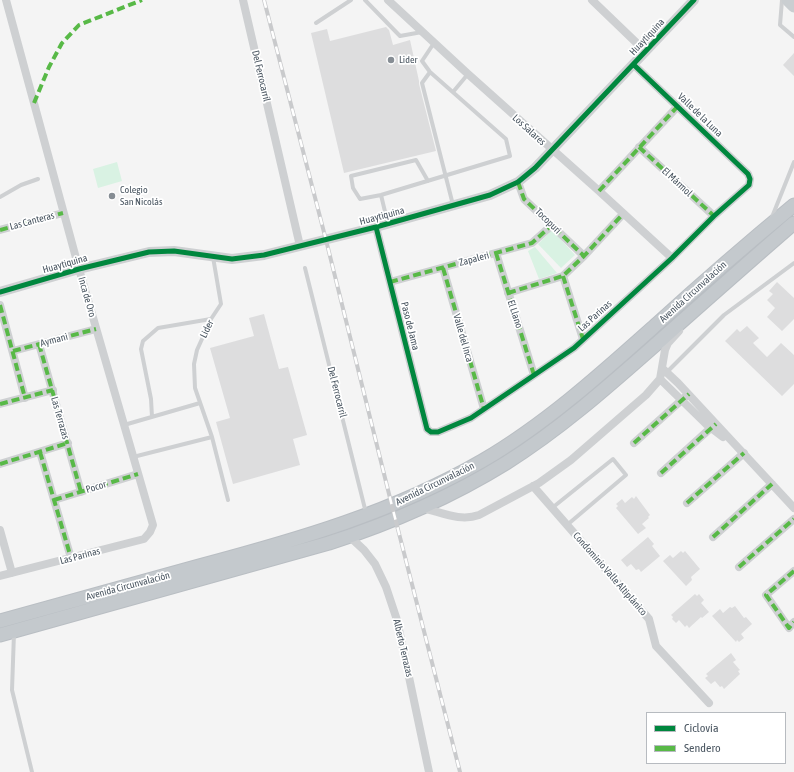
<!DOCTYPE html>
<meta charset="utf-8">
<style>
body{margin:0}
#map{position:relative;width:794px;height:772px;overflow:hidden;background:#f4f4f4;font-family:"Asap Condensed",sans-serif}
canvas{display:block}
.legend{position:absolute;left:646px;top:712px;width:140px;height:52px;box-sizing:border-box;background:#fff;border:1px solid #b7bbc0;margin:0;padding:5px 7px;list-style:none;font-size:12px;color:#4a5661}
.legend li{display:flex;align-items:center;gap:8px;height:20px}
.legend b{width:20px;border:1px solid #b7bbc0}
</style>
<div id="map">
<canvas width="794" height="772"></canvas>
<ul class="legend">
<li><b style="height:5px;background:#00873e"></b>Ciclovía</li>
<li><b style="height:5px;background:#58b947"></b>Sendero</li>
</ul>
</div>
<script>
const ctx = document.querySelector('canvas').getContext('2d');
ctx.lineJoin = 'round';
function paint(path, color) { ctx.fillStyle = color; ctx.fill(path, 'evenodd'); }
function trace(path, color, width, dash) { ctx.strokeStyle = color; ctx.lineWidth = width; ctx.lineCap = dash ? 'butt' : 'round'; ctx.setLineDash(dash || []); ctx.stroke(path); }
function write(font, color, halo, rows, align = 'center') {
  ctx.font = font + ' "Asap Condensed",sans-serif'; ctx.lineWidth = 3.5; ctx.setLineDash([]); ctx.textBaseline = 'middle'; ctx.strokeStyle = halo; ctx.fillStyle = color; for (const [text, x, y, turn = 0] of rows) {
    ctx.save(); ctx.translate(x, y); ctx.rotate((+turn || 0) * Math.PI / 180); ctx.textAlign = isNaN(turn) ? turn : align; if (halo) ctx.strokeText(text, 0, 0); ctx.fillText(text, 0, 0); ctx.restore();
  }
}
paint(new Path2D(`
 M117,162L122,181L98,188L93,169Z
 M552,230L575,255L561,268L538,244Z
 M535,247L557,273L539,279L528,251Z`), '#d9f2e3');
paint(new Path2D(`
 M386,27L389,30L393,45L410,40L419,81V84L436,151L344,173L311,33L327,29L330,41Z
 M794,53V76L783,65Z
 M777,282L794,298V319L782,331L767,317L775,308L767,300L773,294L769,291Z
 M264,314L279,369L288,367L307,435L293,439L300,465L233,484L216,422L230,418L210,348L254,336L249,318Z
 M747,326L759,338L753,343L767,357L781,343L794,355V384L782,396L725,341L737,329L740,332Z
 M636,496L650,515L648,517L649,518L642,524L646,528L638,534L616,508L618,506L616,504L622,499L625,503L632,497L634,499Z
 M648,537L654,544L652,546L660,556L641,572L639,569L636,570L631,564L627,567L621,560Z
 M681,551L683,553L685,551L700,569L691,577L692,580L686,586L663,561L670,555L673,558Z
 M695,594L697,596L699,594L704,600L701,603L709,612L702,618L701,617L689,628L687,625L685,627L679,620L676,623L672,619L673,617L671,615Z
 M735,606L744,618L746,617L752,624L741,634L744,638L739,642L737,640L736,642L712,616L720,609L723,613L730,607L732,608Z
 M731,653L736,660L733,662L740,670L738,671L740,674L724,689L722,686L720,687L715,681L711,684L705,678L708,676L706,674Z`), '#ddddde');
const trunk = new Path2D(`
 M0,621C66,603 133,584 199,566C297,540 394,512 482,461C547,423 603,372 659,322C703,282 748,243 794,205
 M0,635L329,543C391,523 451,497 506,463C562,428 612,383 662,339C706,300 750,261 794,223`);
trace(trunk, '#b9bec3', 15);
trace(new Path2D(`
 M365,0L400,36L422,32
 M782,0L780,25L794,37
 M316,23L351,0
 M430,72L422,83L453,205
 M453,92L468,74
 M428,181L416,160L351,176L353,188L360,199L381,195L510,156L506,139L430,72L422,61L434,43
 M381,195L388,224
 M0,197L21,185L38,179
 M772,217L794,162
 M213,257L221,304L211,319L197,350L194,364L195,388L212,437L228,500
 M305,268L366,513
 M667,372L724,315L794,263
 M152,417L151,399L141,349L143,341L158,328L211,319
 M124,425L200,403
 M133,457L212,437
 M552,508L613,459L626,475L567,525
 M14,633L12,690L32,772`), '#ced0d2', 4);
trace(new Path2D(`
 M243,0L300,246
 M388,0L468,74L599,191L672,258
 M592,0L646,52
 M639,147L714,216
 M518,182L524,199L584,256
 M599,191L678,106
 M376,227L427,429L431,432H438L471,418L574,348L672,258L714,216L749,185L750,179L748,174L634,65
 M0,230L63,213
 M496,253L534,375
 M443,268L484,409
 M563,276L583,339
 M390,282L532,243L552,225
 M508,293L563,276L584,256L623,214
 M0,305L25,398
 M39,344L81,492
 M13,351L96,329
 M663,369L678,383L794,508
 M660,379L706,424L723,437
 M0,404L53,390
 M634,443L685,397
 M40,452L71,558
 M0,464L68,443
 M661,473L714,425
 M533,486L649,619L656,646L709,703
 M54,500L138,474
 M687,503L744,453
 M422,508C441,512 460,522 479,515L539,483L571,460L646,395L660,379L665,350L668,343L679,331
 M0,530L12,573
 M349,536L364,550L375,564L386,587L397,620L429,772
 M713,537L772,484
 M739,567L794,519
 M794,571L766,595L789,628L794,622
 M0,576L144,539L150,532L153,525L79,269L6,0`), '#ced0d2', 8);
trace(new Path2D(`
 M0,292L79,269L149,252L174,251L232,259L264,255L376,227L490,195L518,182L535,168L694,0`), '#ced0d2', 10);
trace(new Path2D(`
 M788,0L794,6`), '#caced1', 13);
trace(trunk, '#c4c9cd', 13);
const rail = new Path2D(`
 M264,0L326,240L392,506L460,772`);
trace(rail, '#c9cacc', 4);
trace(rail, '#fff', 2.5, [8]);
trace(new Path2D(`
 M34,103L49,67L62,43L79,25L142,0
 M639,147L714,216
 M518,182L524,199L584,256
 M599,191L678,106
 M0,230L63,213
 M496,253L534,375
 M443,268L484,409
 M563,276L583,339
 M390,282L532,243L552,225
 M508,293L563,276L584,256L623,214
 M0,305L25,398
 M39,344L81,492
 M13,351L96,329
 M0,404L53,390
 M634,443L689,394
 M40,452L71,558
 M0,464L68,443
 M661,473L716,424
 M54,500L138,474
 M687,503L744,453
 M713,537L772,484
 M739,567L794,519
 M794,571L766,595L789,628L794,622`), '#58b947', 4, [8, 4]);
trace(new Path2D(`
 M376,227L427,429L431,432H438L471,418L574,348L672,258L714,216L749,185L750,179L748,174L634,65
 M0,292L79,269L149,252L174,251L232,259L264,255L376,227L490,195L518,182L535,168L694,0`), '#00873e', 5);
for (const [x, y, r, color] of [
 [391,60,4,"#868d94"],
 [112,196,4,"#868d94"]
]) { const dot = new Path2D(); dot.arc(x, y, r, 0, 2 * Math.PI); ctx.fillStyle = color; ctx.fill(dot); trace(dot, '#fff', 1.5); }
write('10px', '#4a5661', '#fff', [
 ["Huaytiquina",647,37,-47],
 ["Del Ferrocarril",261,76,77],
 ["Valle de la Luna",700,115,44],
 ["Los Salares",529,130,42],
 ["El Mármol",677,182,43],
 ["Huaytiquina",382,216,-15],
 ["Las Canteras",32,221,-15],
 ["Tocopuri",548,221,44],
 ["Zapaleri",474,259,-15],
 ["Huaytiquina",65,264,-16],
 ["Avenida Circunvalación",693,292,-42],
 ["Inca de Oro",87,297,74],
 ["El Llano",515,314,72],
 ["Las Parinas",595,316,-42],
 ["Paso de Jama",410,326,76],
 ["Lider",207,329,-64],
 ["Valle del Inca",463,338,74],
 ["Aymani",54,340,-15],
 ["Del Ferrocarril",337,392,76],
 ["Las Terrazas",60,418,74],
 ["Avenida Circunvalación",435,484,-26],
 ["Pocor",96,487,-17],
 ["Las Parinas",80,556,-15],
 ["Condominio Valle Altiplánico",610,574,49],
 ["Avenida Circunvalación",128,586,-15],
 ["Alberto Terrazas",403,648,77]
]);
write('10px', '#4a5661', '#fff', [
 ["Lider",399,60],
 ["Colegio",120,190],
 ["San Nicolás",120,202]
], 'left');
</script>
